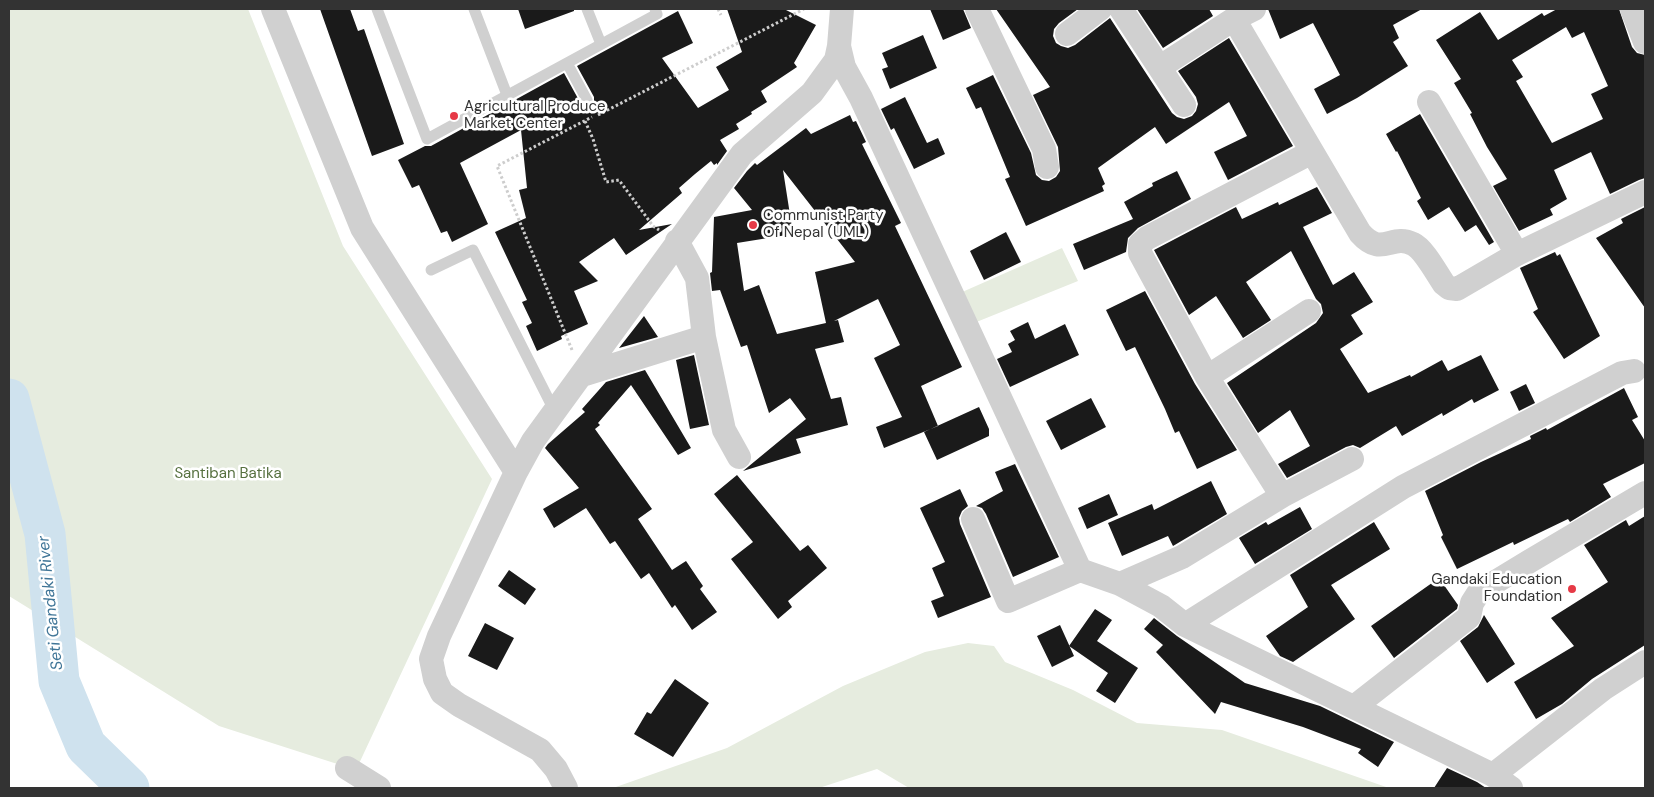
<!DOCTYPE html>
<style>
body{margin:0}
#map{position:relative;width:1654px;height:797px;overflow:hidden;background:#fff;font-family:"DM Sans",sans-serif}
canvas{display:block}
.frame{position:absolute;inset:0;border:10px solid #333;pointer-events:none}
</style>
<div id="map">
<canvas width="1654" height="797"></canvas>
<div class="frame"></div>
</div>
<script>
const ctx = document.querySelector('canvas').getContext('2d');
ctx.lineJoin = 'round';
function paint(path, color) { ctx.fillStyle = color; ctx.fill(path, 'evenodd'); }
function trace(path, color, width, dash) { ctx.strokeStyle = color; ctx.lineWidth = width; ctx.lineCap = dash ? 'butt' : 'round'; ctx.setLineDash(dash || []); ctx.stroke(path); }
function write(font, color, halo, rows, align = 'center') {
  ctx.font = font + ' "DM Sans",sans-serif'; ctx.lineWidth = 5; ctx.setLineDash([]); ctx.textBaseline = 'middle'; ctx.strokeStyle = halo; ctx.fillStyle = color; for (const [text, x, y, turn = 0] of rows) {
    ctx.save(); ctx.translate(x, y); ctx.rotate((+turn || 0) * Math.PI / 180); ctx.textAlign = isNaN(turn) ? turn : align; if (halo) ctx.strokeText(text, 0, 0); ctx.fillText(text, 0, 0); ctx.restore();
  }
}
paint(new Path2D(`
 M9,9H248L343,246L492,479L356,770L219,726L9,596Z
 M1062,248L1078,281L974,323L960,293Z
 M968,643L994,646L1005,662L1073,690L1137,723L1222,730L1389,788H909L877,769L819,788H613L727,748L843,686L925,652Z`), '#e6ecdf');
trace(new Path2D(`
 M9,399L45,534L59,681L86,746L129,788`), '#cfe2ee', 41);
paint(new Path2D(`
 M320,9H350L358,31L364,29L404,144L372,156Z
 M518,9H574V11L525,29Z
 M727,9H784L816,25L794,63L797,67L761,91L767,102L751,112L752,114L736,124L739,129L720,140L727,151L717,165V163L714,165L711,161L695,174L679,188L682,193L639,230L672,224L626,255L614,238L579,262L598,281L574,291L588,324L561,336L562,339L537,351L526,326L532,323L522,302L527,300L495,232L526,218L519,190L527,188L521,130L460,163L488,224L452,242L447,231L441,233L419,185L412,188L398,160L425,146H431L564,73L581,104L586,107H590L594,103V97L577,66L678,11L693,43L662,58L698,108L729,90L716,67L742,52Z
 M930,9H963L971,28L943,40Z
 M996,9H1078L1059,23L1054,29L1053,36L1056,43L1061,46L1068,48L1075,45L1110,18L1172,113L1177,117L1184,119L1192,116L1196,111L1198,104L1196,97L1178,71L1229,38L1293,146L1228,180L1214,152L1247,136L1229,102L1166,144L1155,127L1098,168L1105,184L1102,186L1104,191L1026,226L1005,179L1010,177L981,107L976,109L966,88L993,75L1031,153L1036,175L1042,180L1049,181L1056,177L1060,171L1058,147L1033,95L1050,87Z
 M1137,9H1209L1213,16L1163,48Z
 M1268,9H1422L1393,25L1399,38L1393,42L1408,66L1357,98L1327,114L1314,89L1340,75L1313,23L1280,39Z
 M1557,9H1619L1632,47L1637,53L1645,55V178L1639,180L1610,194L1591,152L1554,170L1567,199L1550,209L1553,215L1519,231L1493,186L1507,179L1487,147L1470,114L1472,113L1454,83L1461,79L1436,40L1480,12L1498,40L1542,13L1544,16ZM1566,27L1572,38L1584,32L1608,86L1591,94L1603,119L1552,143L1516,81L1523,77L1512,60Z
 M923,35L937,68L890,89L882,69L888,67L882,53Z
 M905,97L927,143L938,138L945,154L914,169L894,128L891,130L881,109Z
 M1420,114L1494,242L1489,245L1476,225L1465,232L1449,207L1428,220L1417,201L1421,198L1397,151L1396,152L1386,134Z
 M850,115L853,122L856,121L866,142L862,144L901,223L895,226L962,367L921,386L938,426L884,448L876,427L902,417L874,358L900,345L878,299L834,321L838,320L844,342L815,349L831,399L841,397L848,425L796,439L801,453L743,471L806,419L790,398L769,413L747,345L741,347L720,290L712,291L710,273L712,272L714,217L752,210L734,188L747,171L755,163L757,165L806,128L811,134ZM783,170L855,262L815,272L826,323L777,334L759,285L744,291L737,243L793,234Z
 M1177,171L1191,199L1138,228L1128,238L1126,252L1084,270L1073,244L1133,219L1124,202L1153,186L1152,183Z
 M1317,187L1332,213L1303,227L1333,285L1354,272L1373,302L1351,315L1363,334L1340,349L1368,393L1410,375L1411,377L1442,360L1448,371L1481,355L1499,390L1474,403L1472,399L1443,416L1442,413L1402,436L1396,426L1360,448L1353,445L1346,447L1287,478L1278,464L1310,446L1290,410L1258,433L1227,383L1316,323L1323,313L1321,304L1316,299L1291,251L1246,282L1271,320L1243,338L1216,296L1189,315L1154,250L1236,207L1242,219L1278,202L1279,205Z
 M1645,207V308L1596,238L1623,223L1621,219Z
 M1006,232L1021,262L984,280L970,251Z
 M1555,252L1557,256L1560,254L1600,336L1564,359L1533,312L1538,309L1520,268Z
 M1145,291L1195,384L1237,450L1197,469L1179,431L1175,433L1165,409L1135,347L1126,351L1106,310Z
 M644,316L658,337L619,348Z
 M1028,322L1035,339L1065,324L1079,355L1010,387L997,359L1012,352L1008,344L1015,340L1010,331Z
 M694,355L709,425L690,429L676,360Z
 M645,370L691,448L678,455L631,385L598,423L600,425L595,429L652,509L638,519L672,570L686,561L703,586L700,589L717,612L692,630L675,605L672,608L649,573L641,579L615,541L610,544L586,508L554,528L543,509L579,488L545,448L548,444L585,412L582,409L606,382Z
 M1526,384L1535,403L1519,411L1510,392Z
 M1624,388L1638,417L1632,420L1645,441V463L1603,484L1611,497L1570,522L1568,519L1514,545L1513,542L1457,569L1441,537L1443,535L1425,491L1481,462L1531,439L1530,436L1546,428L1547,430Z
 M1091,398L1106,427L1061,450L1046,421Z
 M979,407L989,429V436L937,460L924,432Z
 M1015,464L1059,557L1013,577L986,514L982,508L976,506L1003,491L995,472Z
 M737,475L800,551L808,545L827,568L788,601L792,607L778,619L731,559L753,542L714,494Z
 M1211,481L1227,514L1173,546L1168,536L1122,556L1108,523L1152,504L1154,510Z
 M960,489L968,506L962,511L959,518L960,524L991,597L938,618L931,601L944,596L932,568L945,562L920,508Z
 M1109,494L1118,515L1087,529L1078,508Z
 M1300,507L1312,529L1255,564L1239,538L1266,522L1268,525Z
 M1645,516V645L1592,679L1562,704L1536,719L1514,682L1574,646L1551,618L1608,582L1584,545L1626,520L1629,526Z
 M1374,522L1390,549L1331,585L1355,619L1293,662L1280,656L1266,636L1308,607L1290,575Z
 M509,570L536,589L525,605L498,586Z
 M1439,578L1458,605L1457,609L1394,658L1371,626Z
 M1095,609L1112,620L1097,641L1138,668L1115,703L1096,691L1108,673L1069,646Z
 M1484,615L1515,664L1487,683L1460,641L1478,627Z
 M1154,618L1177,636L1245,683L1320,706L1394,742L1378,767L1358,753L1361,749L1303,727L1221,702L1215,714L1156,652L1163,645L1144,629Z
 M485,623L514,638L497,670L468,656Z
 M1060,625L1074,656L1052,667L1037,636Z
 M675,679L709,703L673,757L634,734L647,712L651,714Z
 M1447,768L1477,782L1486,788H1434Z`), '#1a1a1a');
trace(new Path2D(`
 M718,9L721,15
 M598,115L804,9
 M585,121L593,139L606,182L619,180L653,226L659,230
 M572,350L497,166L592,117`), '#cdcdcd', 3, [2.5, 2.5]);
trace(new Path2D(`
 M377,9L427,139L657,14L655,9
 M474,9L507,95
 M587,9L601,44
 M567,63L587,100
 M431,270L473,250L554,410`), '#d0d0d0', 11);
trace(new Path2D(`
 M273,9L362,228L516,472
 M977,9L1044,149L1047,167
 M1121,9L1184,105
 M1632,9L1645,42
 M1234,19L1360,233C1382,258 1391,233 1413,244C1424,249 1437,274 1444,284L1449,288L1457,289L1517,254L1645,192
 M1067,34L1100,9
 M839,46L844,67L861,98L1080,570L1120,584L1161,606L1185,625L1493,775L1511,788
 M1160,67L1234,19L1254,9
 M1429,102L1517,254
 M677,241L697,278L704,337L724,430L739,457
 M1309,311L1207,377L1140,253V244L1147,238L1312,152
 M582,375L704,337
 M1282,496L1352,459
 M973,519L1008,601L1080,570
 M1120,584L1182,557L1282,496L1207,377
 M1185,625L1403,487L1622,373L1634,371
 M1354,707L1469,617L1472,603L1479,592L1530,561L1645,493
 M347,768L379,788
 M1493,775L1603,689L1645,662
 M566,788L556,769L540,750L459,705L442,693L435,679L431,659L439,636L516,472L533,441L742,154L812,93L836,60L839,46L842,9`), '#d0d0d0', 24);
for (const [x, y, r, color] of [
 [454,116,5,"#e63946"],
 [753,225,5,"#e63946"],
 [1572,589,5,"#e63946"]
]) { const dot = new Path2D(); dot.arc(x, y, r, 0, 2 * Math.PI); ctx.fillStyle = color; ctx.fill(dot); trace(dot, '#fff', 2); }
write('15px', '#333', '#fff', [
 ["Agricultural Produce",464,107],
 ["Market Center",464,124],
 ["Communist Party",763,216],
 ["Of Nepal (UML)",763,233],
 ["Gandaki Education",1562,580,"right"],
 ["Foundation",1562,597,"right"]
], 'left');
write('15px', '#56703f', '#fff', [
 ["Santiban Batika",228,474]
]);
write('italic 16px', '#3f7597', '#fff', [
 ["Seti Gandaki River",51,603,-96]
]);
</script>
